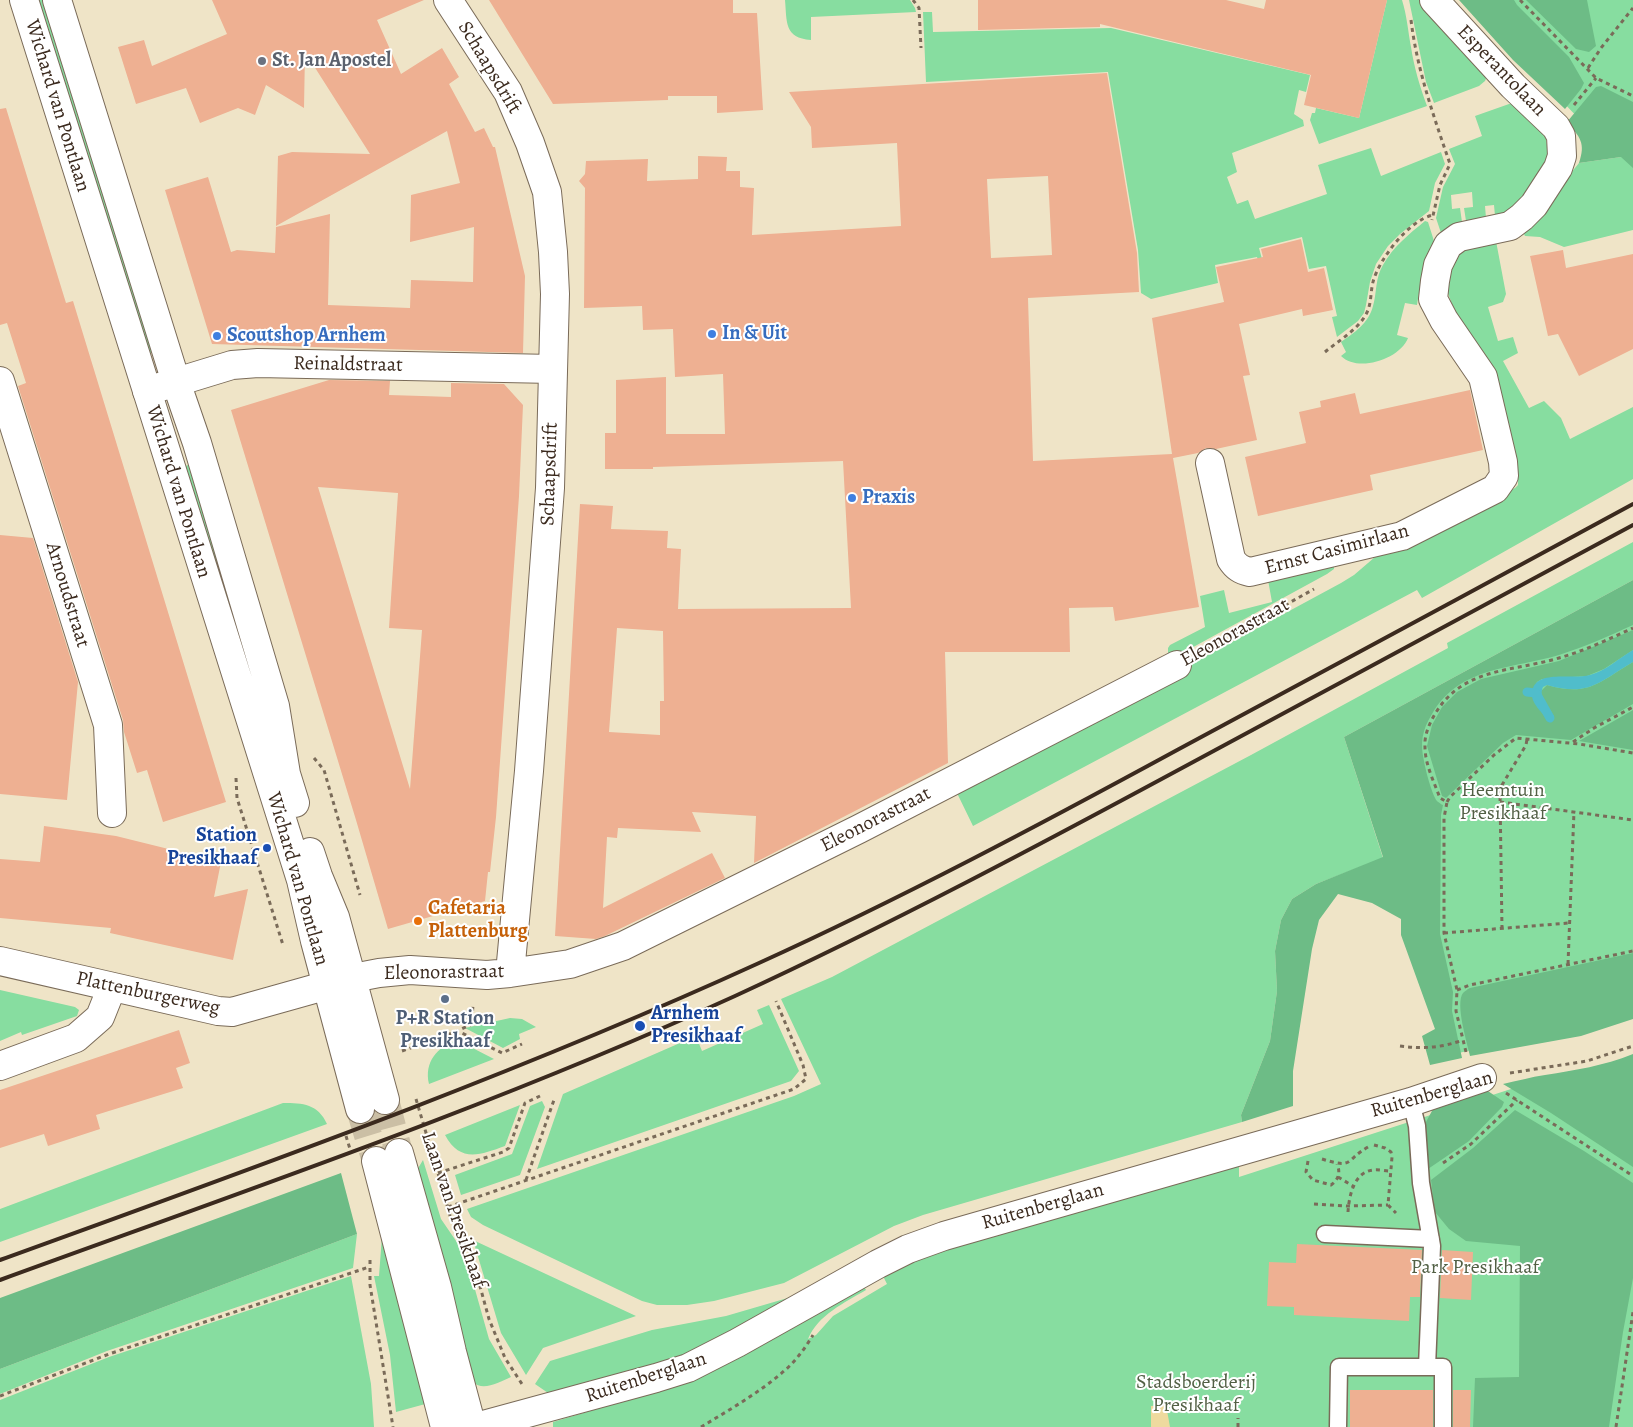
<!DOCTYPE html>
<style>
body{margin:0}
canvas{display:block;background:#efe4c7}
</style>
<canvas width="1633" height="1427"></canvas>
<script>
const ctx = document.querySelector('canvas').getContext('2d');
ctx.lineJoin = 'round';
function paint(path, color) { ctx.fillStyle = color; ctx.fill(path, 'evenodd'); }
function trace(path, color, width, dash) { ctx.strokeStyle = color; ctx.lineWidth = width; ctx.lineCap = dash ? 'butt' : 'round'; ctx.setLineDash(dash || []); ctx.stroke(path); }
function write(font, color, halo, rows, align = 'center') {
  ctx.font = font + ' Alegreya,serif'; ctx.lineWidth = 4; ctx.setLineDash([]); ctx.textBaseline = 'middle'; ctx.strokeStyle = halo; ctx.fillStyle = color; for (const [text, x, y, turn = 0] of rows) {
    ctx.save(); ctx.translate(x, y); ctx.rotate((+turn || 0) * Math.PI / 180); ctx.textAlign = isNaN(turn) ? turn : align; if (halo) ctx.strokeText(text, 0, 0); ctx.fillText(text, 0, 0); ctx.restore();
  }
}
paint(new Path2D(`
 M36,0H47L152,352L150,353L147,351Z
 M785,0H910L915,8L916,12L811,17V40C784,38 787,22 785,0Z
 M1387,0H1402C1407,16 1408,31 1411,47C1414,67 1420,87 1427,106L1319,144L1310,120L1312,113H1315L1316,108L1359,118Z
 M1409,0H1422L1487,76L1485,81L1479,86L1434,103L1426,82Z
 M1466,0H1633V230L1564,247L1540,237L1525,236L1523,232L1579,163L1621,157L1581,121Z
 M923,12H932L933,32L1111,28L1310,75L1306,92L1299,90L1294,114L1303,120L1304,126L1232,153L1237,172L1227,177L1237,204L1248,200L1255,219L1327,194L1318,165L1371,148L1381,176L1441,152L1445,164L1435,183L1429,211L1400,234L1388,246L1376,264L1370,282L1366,305L1364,313L1358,321L1337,337L1332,317L1337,316L1326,266L1309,269L1302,237L1259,248L1262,259L1258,260L1257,257L1215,265L1218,283L1151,299L1141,293L1138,250L1108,72L926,82Z
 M1509,104H1515L1545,132L1548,152L1546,166L1537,181L1512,212L1495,216L1494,205L1485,206L1486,218L1466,221L1464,208L1473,207L1472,192L1451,195L1452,209L1460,208L1462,222L1453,224L1441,233L1436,218L1443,187L1455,164L1449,149L1482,136L1475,116Z
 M1425,221L1428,222L1434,241C1425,254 1420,289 1417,305L1405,303L1397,335L1408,338C1400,359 1358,373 1341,356L1346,352L1341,342C1354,333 1369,323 1373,306C1377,292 1375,278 1383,265C1393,247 1409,234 1425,221Z
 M1496,241L1506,294L1503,302L1488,307L1498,341L1513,337L1518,353L1503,361L1529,408L1544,401L1561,418L1570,439L1633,407V479L1422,598L1417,590L973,826L956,791L1341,583L1354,575L1375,557L1408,547L1515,488L1518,485V476L1497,382L1455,312L1446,288L1451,261L1464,249Z
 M191,464L268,728L180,468Z
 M1633,542V580L1344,737L1383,858L1316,884L1292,899L1281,920L1275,951L1277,991L1270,1041L1241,1115L1242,1122L923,1215L894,1226L784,1283L714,1301L687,1305H657L642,1301L483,1225L471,1217L467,1209L794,1096L821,1084L781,999L832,977L1251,755L1448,648L1447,643Z
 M1334,566V569L1327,574L1175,657L1168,655V648L1170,645L1205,627L1200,596L1224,590L1229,613L1272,602L1268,580Z
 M1633,582V1012L1446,1056L1348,737Z
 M0,990L75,1007L79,1010L77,1016L22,1035L21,1032L0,1041Z
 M769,1005L799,1071L791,1081L537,1169L563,1094L696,1036L702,1051L763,1024L757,1010Z
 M510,1018L522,1019L536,1027L519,1034L520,1039L503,1048L465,1028Z
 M457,1040L494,1059L429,1084C424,1062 437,1047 457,1040Z
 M1633,1063V1427H553V1422L691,1381L718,1368L863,1285L866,1290C844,1303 818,1315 808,1339L816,1335L833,1316L887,1284L882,1274L913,1259L1239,1162V1177L1545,1078Z
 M542,1101L545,1107L520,1175L461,1195L455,1175L512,1154L530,1106Z
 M283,1103C303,1103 318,1104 327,1124L0,1242V1209Z
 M520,1105L505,1146C480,1155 460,1163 445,1135Z
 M423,1160L441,1219L465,1254L489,1339L511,1377C499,1382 483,1392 473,1382L414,1175Z
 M357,1234L353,1268L107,1351L0,1394V1369Z
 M382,1236L429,1403L396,1412L390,1355L374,1276H379Z
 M473,1240L636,1316L543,1348L526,1375L501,1333Z
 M351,1276L371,1384L374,1427H0V1400L109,1357Z
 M798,1295L685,1355L551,1395L535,1384L550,1361L652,1330L726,1316Z`), '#87dda0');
paint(new Path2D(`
 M1459,0H1514L1517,5L1569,57L1584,83L1581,89L1565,109L1513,60Z
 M1526,0H1587L1596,46L1589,52L1576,49Z
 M1601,86L1633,102V168L1621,157L1579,163C1586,143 1580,137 1567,122L1596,87Z
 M1633,580V625C1609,636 1584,647 1559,655C1512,669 1460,666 1432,714C1422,730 1420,743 1424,761C1425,768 1432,795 1437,801C1437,801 1442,805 1443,805L1441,815L1440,934L1453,992L1452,1011L1462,1058L1430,1065L1422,1036L1435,1029L1401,935V919L1372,903L1338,894L1319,920L1312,949L1293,1071V1106L1242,1122L1241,1115L1270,1041L1277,991L1275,951L1281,920L1292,899L1316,884L1383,857L1344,737Z
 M1633,630V650L1604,669L1587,676L1542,679L1537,682L1531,695L1552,712C1546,706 1541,699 1541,691L1547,685C1589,697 1599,682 1633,662V704L1571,740L1516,735L1503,743L1446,798L1442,796L1427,746L1432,725L1442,707L1457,692L1481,679L1559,661Z
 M1633,710V750L1579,741Z
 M1633,953V1019L1581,1036L1470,1056C1467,1042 1455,1004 1463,993C1464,992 1469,988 1470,988Z
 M1633,1054V1167L1551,1113L1503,1084C1517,1081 1531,1077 1545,1075C1576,1070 1603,1066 1633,1054Z
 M1485,1089L1504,1102L1502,1107L1469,1141L1428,1169L1426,1122L1433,1109Z
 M1515,1110L1584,1151L1633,1183V1278L1623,1332L1609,1427H1473L1475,1378L1519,1377L1520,1246L1466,1241L1449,1229L1435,1212L1431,1180L1473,1148Z
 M341,1173L357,1234L0,1369V1298Z`), '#6dbc86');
paint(new Path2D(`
 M1166,1405L1170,1427H1151V1406Z`), '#eeda9e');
paint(new Path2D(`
 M1633,650V662C1599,682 1589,697 1547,685L1543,687C1538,698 1548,707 1554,716L1547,718C1539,710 1528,699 1533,688C1540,670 1574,680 1590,675C1606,671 1619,658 1633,650Z`), '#50bdcb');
trace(new Path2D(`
 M1527,692L1536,693L1550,718`), '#50bdcb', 9);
paint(new Path2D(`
 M212,0H424L377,20L401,74L442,48L459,77L449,84L475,132L484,128L493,147H495L525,276L523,353L212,344L165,190L208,177L231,252L237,250L275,253L276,227L330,214L328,305L410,308L411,280L473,282L474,227L410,242L411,195L460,183L447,131L276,226L278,156L292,152L370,154L305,52L304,108L266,85L255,115L238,108L200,123L186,88L136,104L118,47L144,40L152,66L227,34Z
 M489,0H733V13H757L763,110L717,113V96H668V100L553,104Z
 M978,0H1226L1264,9L1266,0H1387L1359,118L1304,105L1311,75L1100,24V27L978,30Z
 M1107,73L1137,253L1139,292L1028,298L1033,461L1172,454L1152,318L1224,302L1216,267L1263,257L1261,249L1301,239L1308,272L1324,268L1333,310L1303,316L1302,309L1239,324L1250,375L1243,376L1257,440L1216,449L1206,448L1198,453L1173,458L1199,607L1115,621L1113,607L1069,608L1070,652H945L948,763L754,863L756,816L692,812L701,832L618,828L617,838L607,837L603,908L712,853L725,878L605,936L596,939L555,936L580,504L613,506L611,529L668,531L667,548L681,549L678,609L851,608L843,461L653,467V469H605V433H616V380L666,377V434H725L723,374L675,377L673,329L643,330L642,306L584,308L585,188L579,181L585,174L586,161L648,159L647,181L698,179V156L727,157L726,171H740V187L754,188L752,235L901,226L897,143L812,148L811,127L789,92ZM1048,176L1052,255L991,258L987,179ZM617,628L663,631L664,701H660V735L609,732Z
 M6,108L66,303L73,301L226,802L163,822L147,770L137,773L124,732L123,720L18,386L26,383L7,323L0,325V109Z
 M1563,250L1566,268L1633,254V349L1579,376L1558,334L1548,336L1530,256Z
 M329,380L390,381L389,395L422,396L451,397V383L504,384L523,405L519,496L496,817L490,872H488L485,901L388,929L356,820L231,410ZM318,487L398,493L389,628L422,630L410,789Z
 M1470,390L1483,450L1370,475L1373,490L1258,516L1245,457L1306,443L1299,412L1321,407L1320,401L1355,393L1360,414Z
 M0,535L33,538L78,682L67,800L0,794Z
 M44,826L116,836L221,862L214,897L248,889L233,960L110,933L111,928L0,918V859L40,862Z
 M179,1030L190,1063L176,1068L183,1088L96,1115L100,1129L48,1146L44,1134L0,1148V1090Z
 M1297,1244L1422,1250L1420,1297H1410L1409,1321L1294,1315V1307L1267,1306L1269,1262L1296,1263Z
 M1442,1250L1473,1252L1471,1300L1440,1298Z
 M1350,1390H1433V1427H1350Z
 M1453,1390H1471L1470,1427H1453Z`), '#eeb092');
trace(new Path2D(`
 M385,1100L399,1153
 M360,1109L376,1161`), '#cbbfa5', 28, [28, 14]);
const service = new Path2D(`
 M1411,1102L1417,1126L1421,1183L1432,1246L1427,1367H1443V1427
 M1325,1234L1431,1239
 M1338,1427L1339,1367H1427`);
const minor = new Path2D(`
 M448,0L508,92L530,143L547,192L553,252L555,294L550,488L529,771L510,973
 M0,381L108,725L112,813
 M147,391L232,365L258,363L553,369
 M1210,463L1231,559C1236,567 1241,570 1250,572L1402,536L1495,489L1504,476L1503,462L1483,377L1444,320L1433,299L1435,281L1438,265L1448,245L1459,237L1510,226L1522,217L1534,205L1558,168L1562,156L1561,136L1556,127L1513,86L1434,0
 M0,961L218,1011L232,1012L353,978L379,973L410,970L487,975L510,973L570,964L623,946L859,829L1177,665
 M0,1066L76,1038L100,1017L112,987
 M476,1427L656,1378L688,1368L737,1343L878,1264L908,1249L944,1236L1411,1102L1482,1078`);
const tertiary = new Path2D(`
 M24,0L301,880L315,941L360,1109
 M57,0L176,382L197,443L275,706L286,774L295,803
 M310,852L318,876L335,917L385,1100
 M399,1153L437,1287L452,1352L472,1427
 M376,1161L445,1427`);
trace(service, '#7a6b59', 19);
trace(minor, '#7a6b59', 30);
trace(tertiary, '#7a6b59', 30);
trace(new Path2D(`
 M913,0L919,8L921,48
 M1520,0L1596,78L1633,96
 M1411,20C1417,70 1434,117 1450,164L1440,185L1432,220
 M1588,68L1601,48L1633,8
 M1574,105L1596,78
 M1325,352C1338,341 1356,331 1365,316C1372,305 1370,294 1373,282C1379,259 1409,220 1433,215
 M1201,652L1314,589
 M1573,742L1594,728L1633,707
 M314,758L324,770L360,895
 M236,778L237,798L283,945
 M1447,802L1450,797L1494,755L1516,738L1579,744L1633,753
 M1500,802L1633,820
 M1502,929L1500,794L1502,785L1526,745L1527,739
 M1444,933L1569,923
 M1568,964L1574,811
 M1457,990L1470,985L1633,951
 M455,1032L472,1024L473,1003
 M1400,1046C1422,1049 1441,1048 1463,1040
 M402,1051L455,1032L462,1033L502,1053L522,1044
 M1466,1052L1456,1011L1457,990L1444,933V818L1447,802L1440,798C1434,782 1425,764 1425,747C1424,736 1429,724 1435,714C1463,667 1512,672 1559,658C1584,651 1609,639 1633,628
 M1510,1073L1587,1061L1633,1046
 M1506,1093L1633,1176
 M416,1099L429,1143
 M346,1136L350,1149
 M1374,1145L1385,1148L1391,1152L1392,1157L1388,1205L1396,1213
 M1322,1159C1354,1169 1344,1161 1368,1147
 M1308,1161L1306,1172L1313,1180L1331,1185C1338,1180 1341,1173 1337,1164
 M1443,1163L1471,1144L1517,1100
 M436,1166L451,1219L470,1250L489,1319L505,1358L522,1384
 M438,1173L503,1152L509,1148L525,1103L540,1096
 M1338,1177L1353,1186
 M526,1180L555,1097
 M1314,1204L1348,1206L1388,1205
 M448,1207L794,1089L806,1079L803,1065L776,1001
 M1348,1212C1349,1196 1354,1172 1373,1170C1378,1169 1385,1171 1390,1171
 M370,1260V1285L393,1427
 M0,1396L109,1354L369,1267
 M701,1427C729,1410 759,1393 784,1371C796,1361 805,1348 813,1335
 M1238,1427V1418
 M1616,1427L1633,1312`), '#7a6b59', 3, [4, 4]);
trace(service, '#fff', 16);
trace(minor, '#fff', 28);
trace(tertiary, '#fff', 28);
trace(new Path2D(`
 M0,1260C256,1167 512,1076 759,963C902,898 1041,824 1179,749C1330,668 1482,586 1633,504
 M0,1280C247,1190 496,1105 735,996C891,924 1043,843 1195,761C1341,682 1487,603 1633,525`), '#3b2a1e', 4);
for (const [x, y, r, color] of [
 [262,61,5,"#6b7280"],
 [712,334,5,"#3f7fe0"],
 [217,336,5,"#3f7fe0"],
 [852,498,5,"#3f7fe0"],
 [267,848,5,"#1a4fb4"],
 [418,921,5,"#e8710a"],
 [445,999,5,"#5c6f8a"],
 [640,1026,6,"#1a4fb4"]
]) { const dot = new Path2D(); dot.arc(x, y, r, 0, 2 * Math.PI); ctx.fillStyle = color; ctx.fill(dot); trace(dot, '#fff', 2); }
write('bold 20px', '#5b616d', '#fff', [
 ["St. Jan Apostel",272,61]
], 'left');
write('20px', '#3b2a1e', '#fff', [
 ["Schaapsdrift",489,68,59],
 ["Esperantolaan",1501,71,46],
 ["Wichard van Pontlaan",57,106,73],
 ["Reinaldstraat",348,365,1],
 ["Schaapsdrift",550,474,-88],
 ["Wichard van Pontlaan",178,492,73],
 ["Ernst Casimirlaan",1337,550,-15],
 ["Arnoudstraat",67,595,73],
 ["Eleonorastraat",1235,633,-29],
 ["Eleonorastraat",876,820,-27],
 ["Wichard van Pontlaan",297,879,74],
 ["Eleonorastraat",444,973,-1],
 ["Plattenburgerweg",148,994,12],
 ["Ruitenberglaan",1432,1095,-16],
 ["Ruitenberglaan",1043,1207,-16],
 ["Laan van Presikhaaf",453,1210,71],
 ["Ruitenberglaan",646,1378,-18]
]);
write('bold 20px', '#366cbe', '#fff', [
 ["In & Uit",722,334],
 ["Scoutshop Arnhem",227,336],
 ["Praxis",862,498]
], 'left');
write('20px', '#526045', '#fff', [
 ["Heemtuin",1503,791],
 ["Presikhaaf",1503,814],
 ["Park Presikhaaf",1475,1268],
 ["Stadsboerderij",1196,1383],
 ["Presikhaaf",1196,1406]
]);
write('bold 20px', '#164399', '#fff', [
 ["Station",257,836],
 ["Presikhaaf",257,859],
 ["Arnhem",651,1014,"left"],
 ["Presikhaaf",651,1037,"left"]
], 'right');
write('bold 20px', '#c56008', '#fff', [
 ["Cafetaria",428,909],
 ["Plattenburg",428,932]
], 'left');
write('bold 20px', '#4e5e75', '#fff', [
 ["P+R Station",445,1019],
 ["Presikhaaf",445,1042]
]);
</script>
